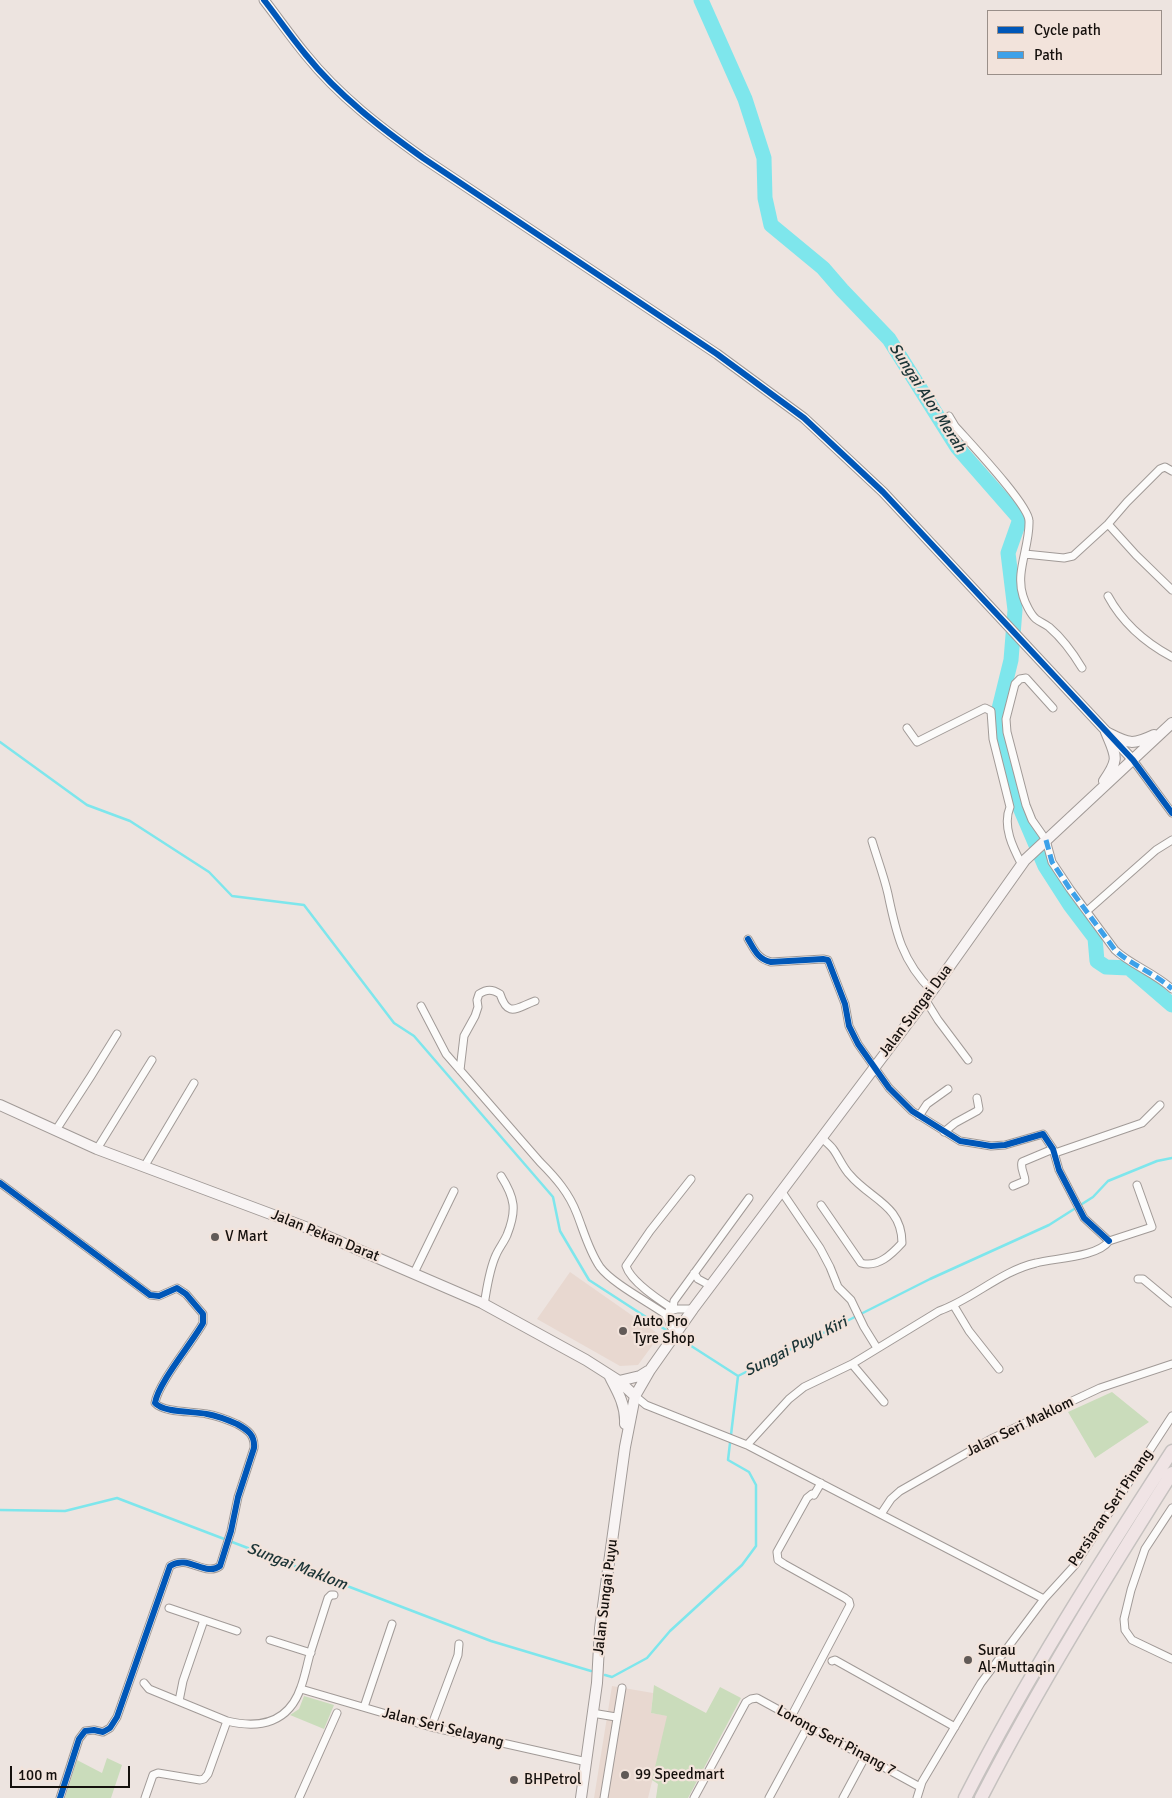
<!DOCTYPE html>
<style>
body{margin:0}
#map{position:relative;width:1172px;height:1798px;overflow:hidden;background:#ede4e0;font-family:Signika,sans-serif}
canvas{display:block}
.legend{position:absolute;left:987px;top:10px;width:175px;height:65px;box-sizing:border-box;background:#f2e3db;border:1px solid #9a8f89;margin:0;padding:6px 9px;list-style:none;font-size:15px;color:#15100d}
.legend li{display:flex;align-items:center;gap:10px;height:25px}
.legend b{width:25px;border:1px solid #9a8f89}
.scale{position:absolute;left:10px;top:1766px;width:120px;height:22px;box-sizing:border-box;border:2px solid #15100d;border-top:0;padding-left:6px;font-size:15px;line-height:18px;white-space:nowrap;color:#15100d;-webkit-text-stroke:4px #f2e3db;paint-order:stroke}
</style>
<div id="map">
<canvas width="1172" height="1798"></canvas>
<ul class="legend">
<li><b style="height:6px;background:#0057b8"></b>Cycle path</li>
<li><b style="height:6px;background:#3da1e9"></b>Path</li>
</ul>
<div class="scale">100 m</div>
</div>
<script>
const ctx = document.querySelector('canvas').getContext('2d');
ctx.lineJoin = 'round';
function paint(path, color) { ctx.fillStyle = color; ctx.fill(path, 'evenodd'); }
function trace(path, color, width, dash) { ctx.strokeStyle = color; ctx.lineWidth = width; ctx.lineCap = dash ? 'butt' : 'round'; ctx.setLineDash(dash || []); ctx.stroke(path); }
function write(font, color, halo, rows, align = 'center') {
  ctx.font = font + ' Signika,sans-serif'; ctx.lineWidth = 4.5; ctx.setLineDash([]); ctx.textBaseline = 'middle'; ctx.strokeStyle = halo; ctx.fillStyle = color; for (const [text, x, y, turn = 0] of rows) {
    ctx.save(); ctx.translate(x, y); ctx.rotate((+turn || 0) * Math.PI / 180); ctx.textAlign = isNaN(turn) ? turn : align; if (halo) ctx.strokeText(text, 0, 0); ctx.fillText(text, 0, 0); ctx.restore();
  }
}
paint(new Path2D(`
 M570,1272L660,1335L638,1365L620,1366L537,1319Z
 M612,1686L653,1693L651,1713L668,1716L648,1798H594Z`), '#e8d8d0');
paint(new Path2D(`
 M1112,1392L1149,1422L1095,1458L1068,1412Z
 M654,1685L706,1713L720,1687L741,1698L688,1798H656L658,1784L652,1780L667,1716L651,1713Z
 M304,1696L334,1705L324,1729L290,1715L299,1709Z
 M107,1758L122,1765L111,1798H65L77,1760L102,1773Z`), '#cadcbb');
trace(new Path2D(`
 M0,742L87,805L130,821L209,872L232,896L304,905L394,1023L414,1036L553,1197L560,1231L589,1280L666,1330
 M685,1342L738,1376
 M0,1510L65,1511L117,1498L491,1641L591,1671
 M605,1675L612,1677L647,1658L670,1631L742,1565L756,1546V1485L749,1472L728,1460L738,1376L930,1279L1049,1225L1093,1197L1108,1181L1157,1161L1172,1158`), '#7ee6ec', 2.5);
trace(new Path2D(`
 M701,0L745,99L764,158L765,198L771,225L823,268L842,290L889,339L957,447L1020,519L1008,553L1015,610L1011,660L996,721L1012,789L1045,866L1070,905L1095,938L1097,961L1106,967L1129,968L1172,1005`), '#7ee6ec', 15);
const minor = new Path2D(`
 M949,416L955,426C969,442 1029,505 1029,521C1030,546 1015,572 1023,596C1025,603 1031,615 1036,619C1040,622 1045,624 1049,627C1063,639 1073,653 1082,668
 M1108,524L1136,555L1172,590
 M1025,554L1064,558L1073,556L1108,524L1127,502L1160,469L1165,467L1172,471
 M1108,596C1122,622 1146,643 1172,657
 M1053,708L1026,678L1020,679L1015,684L1006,719L1007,732L1026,805L1032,820L1046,840L1052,862L1070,889L1115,950C1131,965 1155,973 1172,989
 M907,728L917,742L985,708L991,711L993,739L1010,807C1002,826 1013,848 1022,865
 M1133,760L1172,813
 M872,841C877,858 884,876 888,894C896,933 902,961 932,991
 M1087,911L1156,850L1172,840
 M748,939C755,951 758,959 771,962L823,959L828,960L845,1004L849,1026L858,1044L889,1088L912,1111L960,1141L979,1144L991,1146L1005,1145L1043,1134L1053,1149L1059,1170L1084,1218L1109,1241
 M925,999L938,1020L968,1060
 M421,1006L446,1054L540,1162C556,1178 569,1193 577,1214C584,1232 589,1251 600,1267C612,1283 648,1302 665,1314C670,1321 669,1328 676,1333
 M460,1070L464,1036L475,1016L478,1007L477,1000L479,994C487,989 492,989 500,994C508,1018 516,1008 535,1001
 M919,1116L927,1104L948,1089
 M56,1130L91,1076L117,1034
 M944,1132L955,1123L977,1111L979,1109L977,1098
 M97,1149L152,1060
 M1055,1153L1142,1123L1160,1105
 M144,1167L194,1083
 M691,1179L650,1231L626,1266C631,1282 659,1300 673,1309L674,1301L749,1198
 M0,1183L150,1295L159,1296L177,1288L186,1294L203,1314V1323C192,1343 158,1383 155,1403C164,1413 193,1411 207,1414C218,1416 228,1420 237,1424C248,1430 255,1435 254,1448L238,1497L231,1531L220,1566C205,1577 188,1554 170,1566L117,1717L110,1728L103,1732L94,1730L85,1731L79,1739L60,1798
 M1013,1186L1025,1181C1025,1174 1020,1169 1022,1162L1053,1149
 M782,1192L820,1248L830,1267L838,1287L851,1300L864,1327L877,1348
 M821,1205L861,1263C878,1268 892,1254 902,1243C902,1205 870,1199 850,1175C843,1168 839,1157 833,1149C830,1145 826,1142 822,1138
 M414,1273L454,1191
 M694,1273L698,1279L711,1286
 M1138,1279H1143L1172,1303
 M484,1305C487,1288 489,1270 496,1255C499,1248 504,1242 507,1235C517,1210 515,1198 501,1176
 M954,1306L969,1331L999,1369
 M669,1311L677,1309H693
 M852,1364L884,1402
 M635,1396L646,1405L747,1445L1044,1599
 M747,1445L789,1399L804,1387L852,1364L939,1311C973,1299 1001,1271 1036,1263C1055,1258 1098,1257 1109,1241L1152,1227L1137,1185
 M1172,1508L1145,1549L1131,1590L1124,1619L1125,1630L1132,1640L1172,1659
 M881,1514L891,1499L900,1491L993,1438L1100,1388L1172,1364
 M169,1608L237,1631
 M270,1640L311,1653
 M832,1661L835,1660L955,1727
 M144,1683L149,1689L227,1721C260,1729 289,1723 301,1687C305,1676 307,1665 310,1654C316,1635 322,1617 328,1598L331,1595H334
 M301,1689L431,1727L587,1762
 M179,1701L183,1681L204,1620
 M364,1707L392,1624
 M592,1713L616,1717
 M791,1717L850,1605L849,1601L845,1598L784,1564L778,1560L777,1552L807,1498L812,1494L814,1495L821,1483
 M431,1727L458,1655L459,1644
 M145,1798L153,1775L158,1773L200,1780L204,1779L208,1774L227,1721
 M299,1798L337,1713
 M604,1798L622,1688
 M694,1798L746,1702L751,1699L757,1698L920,1787
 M769,1798L808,1726
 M843,1798L865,1757
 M917,1798L922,1782L981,1683L1044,1599L1075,1565L1172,1416`);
const tertiary = new Path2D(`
 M264,0C278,18 291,37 306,55C339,96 381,128 423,158L717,354L804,418L883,492L1133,760`);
const secondary = new Path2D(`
 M1106,732C1128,743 1131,746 1154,735
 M1104,781C1120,758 1116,757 1106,732
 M0,1105L97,1149L308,1228L482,1303L586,1360L619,1381L635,1396
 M610,1377C618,1392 626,1406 625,1424
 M619,1381L640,1376L648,1371
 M581,1798L597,1683L600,1628L625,1447L635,1396L650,1370L693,1309L932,991L1025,860L1172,723`);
const motorway = new Path2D(`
 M965,1798C1026,1678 1099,1564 1172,1451
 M981,1798C1039,1686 1105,1579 1172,1473`);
trace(minor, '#a19a97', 9);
trace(tertiary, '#a19a97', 11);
trace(secondary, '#a19a97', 12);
trace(motorway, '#c5c1bf', 15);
trace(minor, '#fcfbfa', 7);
trace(tertiary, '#fcfbfa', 9);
trace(secondary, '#f8f4f4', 10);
trace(motorway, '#f0e4e5', 12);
trace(new Path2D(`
 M1046,840L1052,862L1070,889L1115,950C1131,965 1155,973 1172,989`), '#3da1e9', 5, [10, 5]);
trace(new Path2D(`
 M264,0C278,18 291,37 306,55C339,96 381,128 423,158L717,354L804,418L883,492L1133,760L1172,813
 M748,939C755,951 758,959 771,962L823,959L828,960L845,1004L849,1026L858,1044L889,1088L912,1111L960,1141L979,1144L991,1146L1005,1145L1043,1134L1053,1149L1059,1170L1084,1218L1109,1241
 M0,1183L150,1295L159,1296L177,1288L186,1294L203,1314V1323C192,1343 158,1383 155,1403C164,1413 193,1411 207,1414C218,1416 228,1420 237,1424C248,1430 255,1435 254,1448L238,1497L231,1531L220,1566C205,1577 188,1554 170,1566L117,1717L110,1728L103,1732L94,1730L85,1731L79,1739L60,1798`), '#0057b8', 6);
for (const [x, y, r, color] of [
 [215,1237,5,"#615a57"],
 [623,1331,5,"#615a57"],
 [968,1660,5,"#615a57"],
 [625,1775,5,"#615a57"],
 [514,1780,5,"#615a57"]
]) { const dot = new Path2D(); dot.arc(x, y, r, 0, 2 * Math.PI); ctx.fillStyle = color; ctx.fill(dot); trace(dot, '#f2e3db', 2); }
write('15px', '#15100d', '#f2e3db', [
 ["Jalan Sungai Dua",916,1011,-53],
 ["Jalan Pekan Darat",325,1236,22],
 ["Jalan Seri Maklom",1020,1427,-26],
 ["Persiaran Seri Pinang",1111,1508,-56],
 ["Jalan Sungai Puyu",606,1597,-83],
 ["Jalan Seri Selayang",443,1728,14],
 ["Lorong Seri Pinang 7",836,1741,28]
]);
write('15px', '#15100d', '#f2e3db', [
 ["V Mart",225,1237],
 ["Auto Pro",633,1322],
 ["Tyre Shop",633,1339],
 ["Surau",978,1651],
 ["Al-Muttaqin",978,1668],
 ["99 Speedmart",635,1775],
 ["BHPetrol",524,1780]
], 'left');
write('italic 16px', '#1b3436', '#f2e3db', [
 ["Sungai Alor Merah",927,398,57],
 ["Sungai Puyu Kiri",796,1347,-27],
 ["Sungai Maklom",297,1567,21]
]);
</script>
